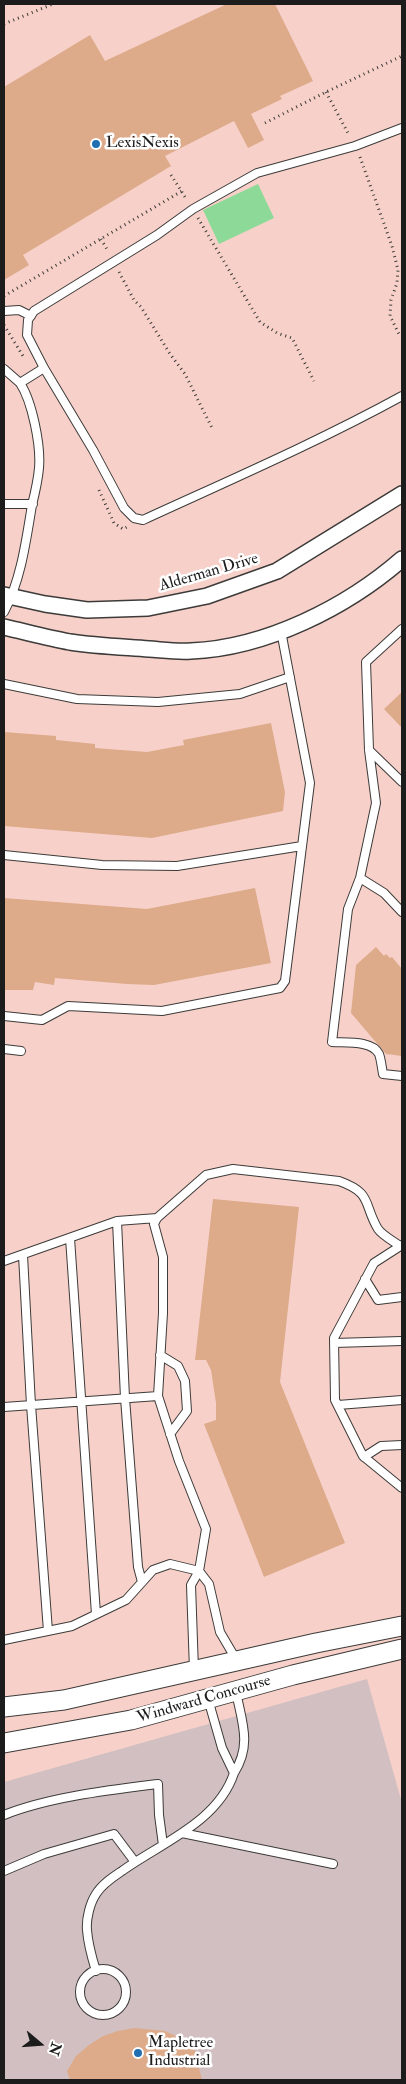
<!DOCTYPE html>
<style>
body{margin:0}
#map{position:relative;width:406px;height:2084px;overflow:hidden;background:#f9ecdb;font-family:"IM FELL Double Pica",serif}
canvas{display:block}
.frame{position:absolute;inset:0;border:5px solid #1c1c1c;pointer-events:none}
.north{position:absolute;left:15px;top:2019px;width:50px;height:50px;-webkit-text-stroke:4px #fff;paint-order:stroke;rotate:108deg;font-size:14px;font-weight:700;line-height:20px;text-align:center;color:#1c1c1c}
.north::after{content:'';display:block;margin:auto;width:18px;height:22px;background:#1c1c1c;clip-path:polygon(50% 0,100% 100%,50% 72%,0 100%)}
</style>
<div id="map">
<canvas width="406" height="2084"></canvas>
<div class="frame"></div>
<div class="north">N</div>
</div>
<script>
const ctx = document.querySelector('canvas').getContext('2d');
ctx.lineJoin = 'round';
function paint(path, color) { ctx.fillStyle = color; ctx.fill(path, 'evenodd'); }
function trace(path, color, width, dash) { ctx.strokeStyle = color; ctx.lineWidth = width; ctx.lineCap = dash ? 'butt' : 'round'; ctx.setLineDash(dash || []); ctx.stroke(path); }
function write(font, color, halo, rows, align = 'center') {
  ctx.font = font + ' "IM FELL Double Pica",serif'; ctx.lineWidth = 5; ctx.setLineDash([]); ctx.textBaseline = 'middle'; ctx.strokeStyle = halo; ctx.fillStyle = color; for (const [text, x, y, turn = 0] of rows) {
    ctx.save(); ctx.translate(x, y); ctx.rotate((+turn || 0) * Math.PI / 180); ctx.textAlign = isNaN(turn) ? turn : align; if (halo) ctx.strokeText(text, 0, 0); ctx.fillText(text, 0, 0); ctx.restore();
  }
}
paint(new Path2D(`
 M4,4H402V2080H4Z`), '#f7d1c9');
paint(new Path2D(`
 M367,1679L402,1803V2080H4V1782Z`), '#d2bfc1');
paint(new Path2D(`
 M258,184L274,218L219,244L203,210Z`), '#8dda98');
paint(new Path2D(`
 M227,4H275L313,81L280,96L282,99L251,114L264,140L248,148L234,121L165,156L171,166L23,255L29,265L4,280V87L90,35L105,61Z
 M402,692V728L384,709Z
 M271,723L285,792L283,811L152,838L4,826V732L56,736V740L95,744V748L147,752L184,745L183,740Z
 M255,888L271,963L154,985L127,984L55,978L54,985L35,982L33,990H4V898L147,909Z
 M376,947L384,956L386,954L390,958L392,957L402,969V1056L386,1054L351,1013L356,965Z
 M213,1199L299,1207L280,1382L345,1543L264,1577L204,1424L216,1420V1403L211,1370L206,1360H195Z
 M134,2028L165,2031L180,2038L184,2050L194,2048L202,2080H70L67,2071L76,2056L89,2045L103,2036L118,2031Z`), '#ddaa8a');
const service = new Path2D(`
 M402,128L355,146L257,173L193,209L157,235L34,311L28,320L27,335L44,368L93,450L124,508L134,518L143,520C230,480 318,442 402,396
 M4,311L19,310L31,316
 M4,369L20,383L44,368
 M4,504H33
 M4,612C21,580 26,541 32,505C35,493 38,480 39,468C41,445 32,401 20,383
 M402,629L366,662L369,750L376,803L360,878L348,909L332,1042C345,1043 372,1040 379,1054C381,1059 382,1069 383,1074L402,1076
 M4,684L77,699L158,702L240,694L290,677
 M369,750L402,782
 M4,855L102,865L177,866L302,846
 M360,878L384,893L402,912
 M4,1016L42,1020L68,1006L162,1011L280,988L285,981L310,783L281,631
 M4,1049L21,1051
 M117,1221L125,1398L138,1567L142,1582
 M70,1238L96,1614
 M402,1245L374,1263L334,1338L335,1400L363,1456L402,1488
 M23,1255L31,1405L48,1631
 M4,1261L117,1221L157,1218
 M365,1279L378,1300L402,1297
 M334,1343L402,1341
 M160,1355L178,1366L185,1381L187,1411L170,1434
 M338,1405L402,1400
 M4,1407L158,1396
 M364,1457L381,1446L402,1445
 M4,1640L72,1626L126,1600L153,1570L170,1564L199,1571L206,1529L179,1461L158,1396L163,1313V1257L154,1224L157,1218L206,1175L233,1169L339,1181C373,1193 363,1204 378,1229C382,1235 393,1241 400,1246
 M194,1670L191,1585L199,1571L209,1584L220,1632L237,1661
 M208,1699L222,1748L234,1773C252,1745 242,1722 236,1692
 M4,1815C49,1797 110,1790 158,1784L159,1815L163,1845
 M182,1833L333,1864
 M4,1871L44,1854L114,1834L135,1862
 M80 1992a23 23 0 1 1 46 0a23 23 0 1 1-46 0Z
 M96,1971C92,1958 88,1944 87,1930C86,1919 90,1903 96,1894C102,1884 113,1877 122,1871C161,1843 218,1822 234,1773`);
const minor = new Path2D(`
 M4,595L45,604L87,610L148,608L207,596L277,571L402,494
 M4,627C26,632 48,638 70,642C96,646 123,647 149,649C163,650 177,652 191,651C266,648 347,607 402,559`);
const tertiary = new Path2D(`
 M4,1707L64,1700L316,1643L402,1626
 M4,1743L131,1720L293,1675L402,1649`);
trace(service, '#3d3b39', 10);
trace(minor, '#3d3b39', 18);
trace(tertiary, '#3d3b39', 21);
trace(new Path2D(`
 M4,24L53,4
 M326,92L349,135
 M265,123L326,92L402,56
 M360,157L392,246L398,270L397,283L391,300L390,316L400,336
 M171,175L187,200
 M198,218L260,322L277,333L292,338L314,381
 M101,239L108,251
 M119,272L134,300L141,307L170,354L185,374L212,428
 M4,296L182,191
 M4,325L23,356
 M99,490L114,523L123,529L127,527`), '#3d3b39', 3, [1, 4]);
trace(service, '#fff', 8);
trace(minor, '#fff', 15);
trace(tertiary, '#fff', 19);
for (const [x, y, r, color] of [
 [96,144,5,"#1f6fb2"],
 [138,2053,5,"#1f6fb2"]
]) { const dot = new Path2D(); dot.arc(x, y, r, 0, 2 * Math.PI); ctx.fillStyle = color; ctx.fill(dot); trace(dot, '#fff', 2); }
write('16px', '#1c1c1c', '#fff', [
 ["LexisNexis",106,144],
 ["Mapletree",148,2044],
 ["Industrial",148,2062]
], 'left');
write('16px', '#1c1c1c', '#fff', [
 ["Alderman Drive",209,573,-16],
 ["Windward Concourse",204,1700,-16]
]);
</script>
